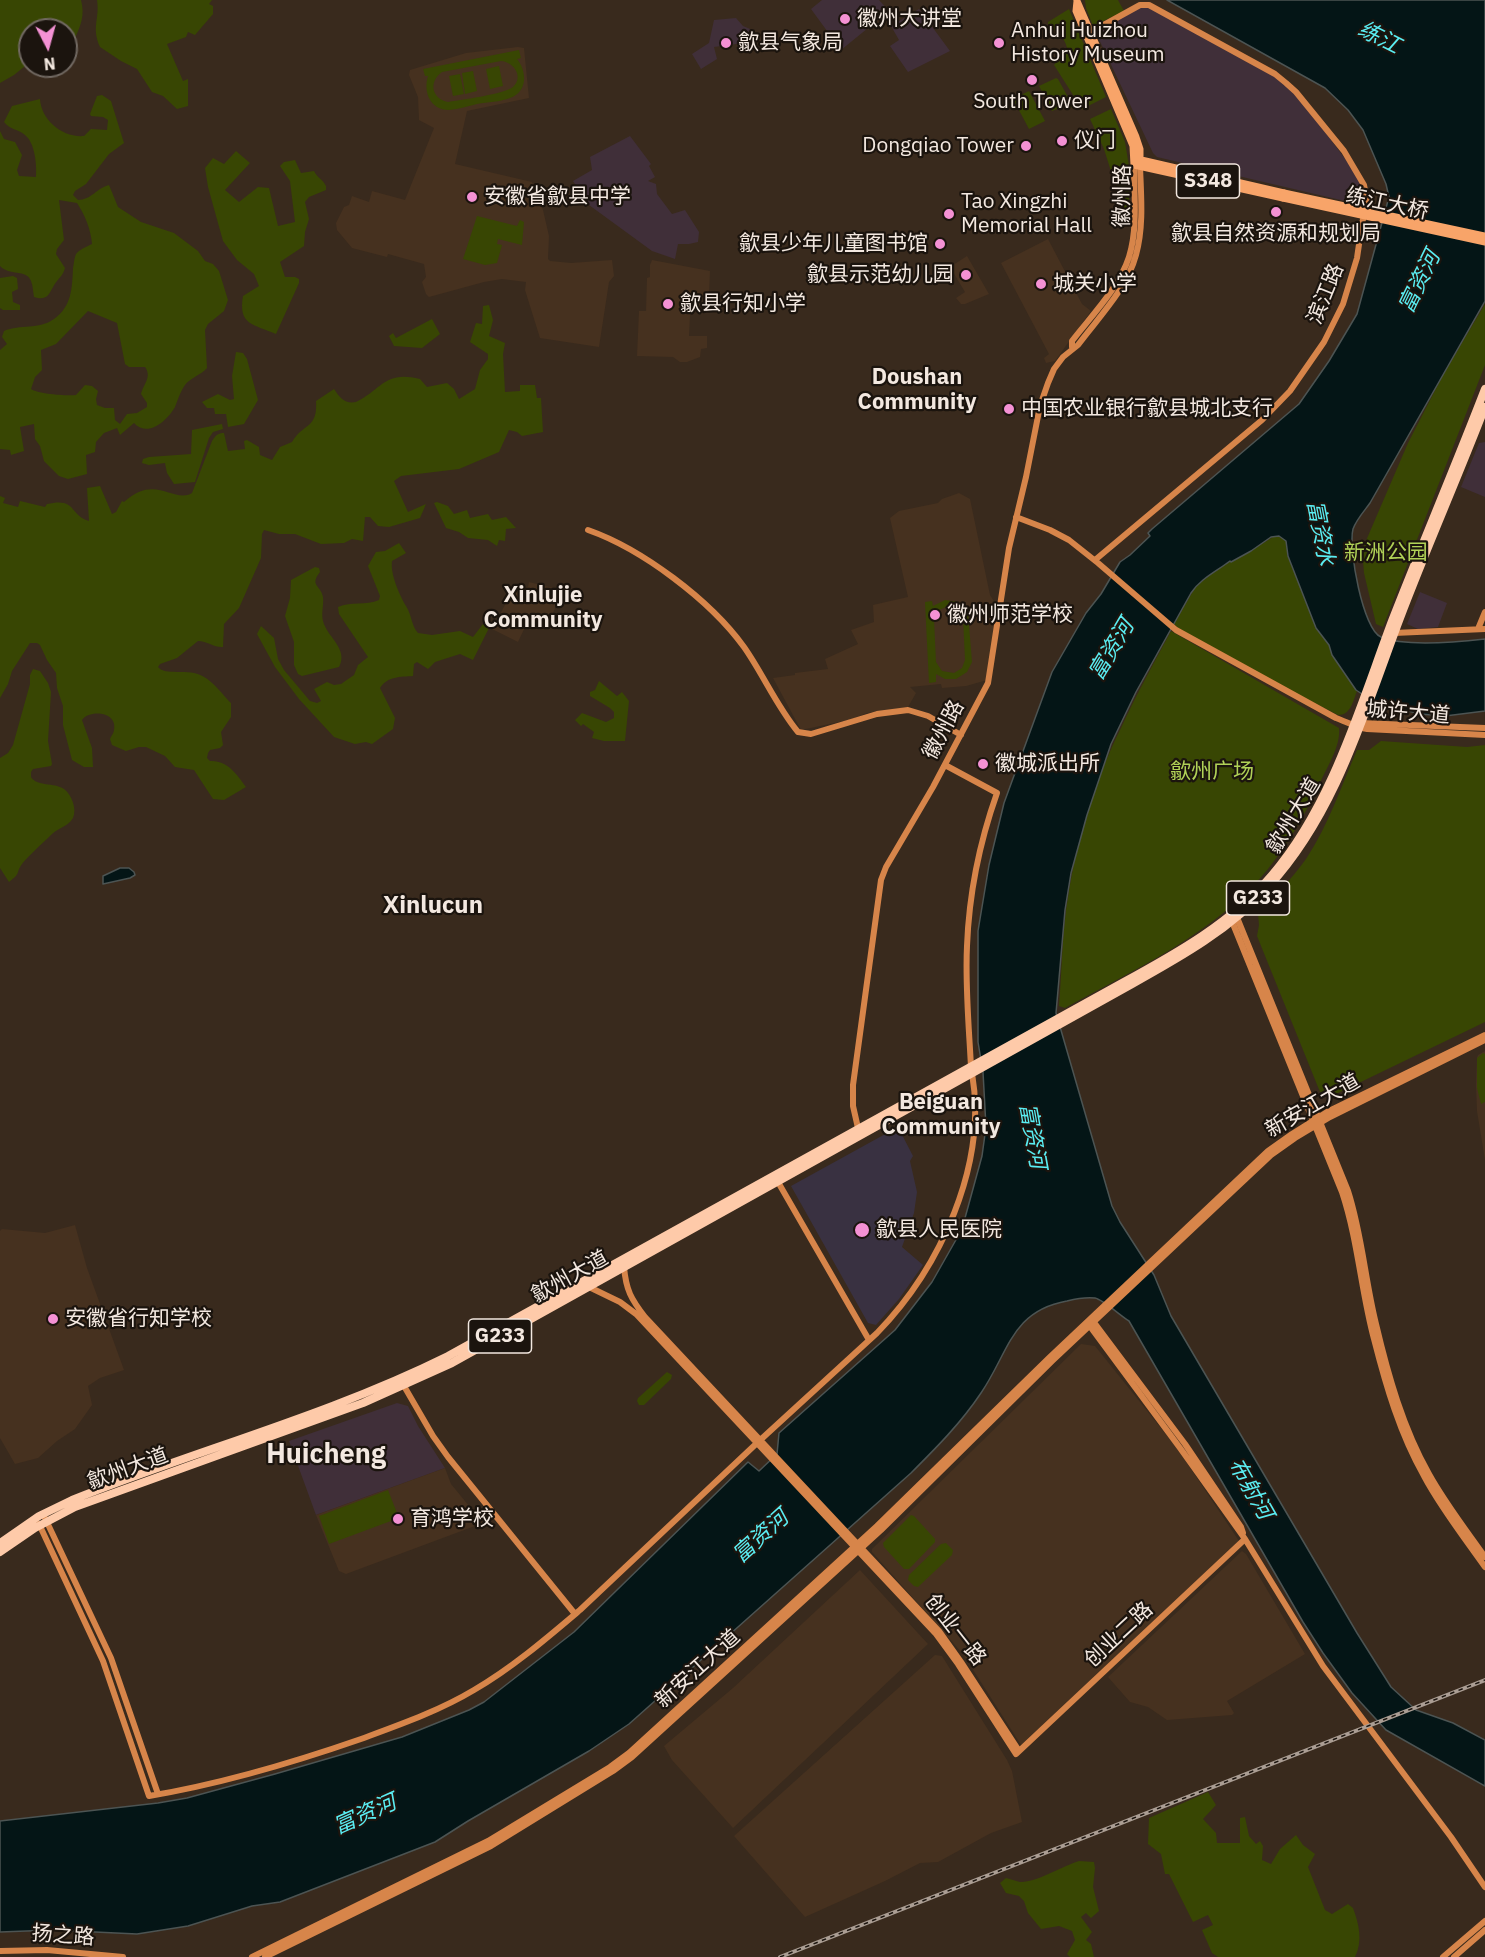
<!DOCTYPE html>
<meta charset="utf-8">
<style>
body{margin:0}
#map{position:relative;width:1485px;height:1957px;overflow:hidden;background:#392a1d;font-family:"IBM Plex Sans",sans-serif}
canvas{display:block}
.north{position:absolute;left:18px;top:18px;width:60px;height:60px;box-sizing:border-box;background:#1b140e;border:2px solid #716962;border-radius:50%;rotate:174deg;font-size:16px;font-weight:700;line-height:24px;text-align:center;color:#f3e8e0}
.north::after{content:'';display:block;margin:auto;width:21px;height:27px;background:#f491d4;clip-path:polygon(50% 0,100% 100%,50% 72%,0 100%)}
</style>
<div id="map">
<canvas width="1485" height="1957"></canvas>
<div class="north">N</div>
</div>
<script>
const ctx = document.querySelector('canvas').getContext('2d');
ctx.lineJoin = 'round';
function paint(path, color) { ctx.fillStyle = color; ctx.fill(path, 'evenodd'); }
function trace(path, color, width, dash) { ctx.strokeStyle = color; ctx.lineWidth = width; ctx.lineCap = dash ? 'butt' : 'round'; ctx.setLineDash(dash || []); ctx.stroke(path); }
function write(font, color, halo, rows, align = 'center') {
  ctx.font = font + ' "IBM Plex Sans","Noto Sans SC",sans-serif'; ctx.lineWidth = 4.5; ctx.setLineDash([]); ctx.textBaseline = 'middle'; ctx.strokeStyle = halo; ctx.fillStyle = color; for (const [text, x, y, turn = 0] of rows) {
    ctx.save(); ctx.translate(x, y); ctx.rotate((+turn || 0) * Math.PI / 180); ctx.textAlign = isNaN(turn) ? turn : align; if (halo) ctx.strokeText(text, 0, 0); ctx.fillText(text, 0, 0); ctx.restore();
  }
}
paint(new Path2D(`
 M822,0H879L889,11L841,50L811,9Z
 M1145,5L1277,77L1295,92L1355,172L1365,193L1362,205L1157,157L1153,153L1095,31Z
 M919,9L950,51L908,72L890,46L899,40L891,26Z
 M736,18L743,26L750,29L754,41L749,44L748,41H744V43L714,47L717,59L701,69L692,54L709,43L714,20Z
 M630,136L651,164L649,166L655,177L648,181L656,184L657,194L672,214L685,210L699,232L698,242L689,244H678L675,259L652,251L589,205L573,181L592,170L590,157Z
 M1485,442V497L1461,487L1479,443Z
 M1420,592L1447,603L1438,627L1418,629L1407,624Z
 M397,1403L408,1406L418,1426L445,1468L316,1515L289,1441Z`), '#402f39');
paint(new Path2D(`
 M518,47L524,48L529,98L467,111L455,164L532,182L543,210L549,236L548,259L550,261L571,263L612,260L614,276L609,282L599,347L540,338L525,290L526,282L502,279L484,282L429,297L426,294L422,282L426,277L424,264L388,254L387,257L352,248L337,230L336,223L344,207L349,205L352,196L369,202L372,191L405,200L434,128L419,120L418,97L409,75L410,70L466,53Z
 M1048,239L1082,304L1091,311L1055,361L1046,363L1044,358L1049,354L1001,263Z
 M967,256L989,294L965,304H961L956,298L965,292L950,267Z
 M652,260L710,271L709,296H691L689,336H707V348L701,349L700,357L687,362H680L673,357L637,356L639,311H646L647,278L650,277V265Z
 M959,493L970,499L990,595L997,606L987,680L966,686L942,688L941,684L910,687L916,693L908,707L867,713L849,720L801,730L773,678L795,675V673L828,669L825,659L858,644L851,630L874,622L873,605L908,597L890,518L899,511L938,503L942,499Z
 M529,582L553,588L549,598L558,601L551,618L548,616L545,621L538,618L533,628L526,625L518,642L492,629L513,590L528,587Z
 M1485,1051V1160L1477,1111L1476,1085L1477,1058L1478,1055Z
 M75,1225L87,1268L124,1370L100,1378L88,1386L92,1405L75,1429L57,1441L38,1458L15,1464L0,1438V1231L2,1229L45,1233Z
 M1081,1344L1095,1346L1177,1448L1239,1541L1021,1745L963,1654L872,1552V1549Z
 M445,1468L451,1484L483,1523L346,1574L339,1571L316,1515Z
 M1242,1551L1246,1554L1305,1654L1227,1701L1234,1713L1232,1715L1167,1720L1148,1707L1130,1702L1108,1677Z
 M860,1570L928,1644L733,1828L672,1760L664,1746L733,1688Z
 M935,1655L942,1656L1007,1760L1012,1771L1022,1822L991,1833L938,1862L920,1863L885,1881L805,1917L734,1836Z`), '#46311f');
paint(new Path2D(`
 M898,1127L913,1156L910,1161L917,1192L914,1213L902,1247L923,1265L899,1299L876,1325L868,1323L791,1186Z`), '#393141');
paint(new Path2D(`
 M0,0H81C85,15 81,25 75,38L66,40V30H30V62L14,75L0,83Z
 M97,0H212L209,4L213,6V14L195,35L188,32L186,37L167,44L183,81L188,79V106L177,109L163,96L152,92L137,69L121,61L100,47C91,27 100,19 97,0Z
 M1085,0H1118L1124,11L1093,26L1086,8Z
 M1069,9L1106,97L1082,109L1054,65L1067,48C1065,38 1057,30 1048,27V22Z
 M519,50L521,58L517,59C527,71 528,92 510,98C500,102 488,102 477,104C468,106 459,109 449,110C430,110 423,92 428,76H425L423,69ZM501,61C514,62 524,77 513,87C505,94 460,100 448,102C432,99 428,82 442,72Z
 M499,66L503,86L490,89L486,69Z
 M473,71L477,91L465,94L462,73Z
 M460,74L464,94L453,96L449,76Z
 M1056,78L1058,79L1074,108L1065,106L1052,111L1039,86Z
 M1029,91L1045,121L1029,129L1013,99Z
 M102,95L111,101L124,143L109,154L86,184L75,191L73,195L78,200C91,200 97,188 109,185L118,207L141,222L174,233L198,251L205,261L213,264L219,271L228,300L224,311L208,324L205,330L207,368C201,375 190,378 185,385C180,392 178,400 175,407C167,421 148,438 134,423L120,435L117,428L104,433L96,442L95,452L86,455L87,474L68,479L59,476L44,461L40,446L35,439L34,424L20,427L24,451L11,455L10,450L0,449V350L7,344L2,337L4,331C20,324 39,330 54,319C72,306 72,288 73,268C74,263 74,259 76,254C80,249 86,247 92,244C91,230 85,215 77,203L59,200L64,240L57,249L56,254L65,268C63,275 61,276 57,281C49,291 50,302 34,297C33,292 33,286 31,281C27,269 9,276 0,266V131L4,139L15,142L22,155L17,170L19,176L36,177C37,165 35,143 25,135C18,129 10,130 4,122L12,106L40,99C41,120 63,138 84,136L91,129L107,130L108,120L103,117L91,116L90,114L97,96ZM88,311L117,323L125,364L129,367H145C152,377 144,383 141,394L147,403V407L137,413L127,414L120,424L115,420L114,408H105L97,405L96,399L98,391L92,386L85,385L76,395C66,396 38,394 31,389L35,377L42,370L41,350L56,344Z
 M1111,109L1125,142L1129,166V216H1125L1104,149L1090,119Z
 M236,151L250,163L225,190L239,202L258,187L269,188L278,226L295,222L290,181L280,166L284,162L295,160L301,173L314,171C317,178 323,179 326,186V190L309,197L305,202L309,219L305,232L304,246L280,262L285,277H295L299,279V283L276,334C253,324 238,325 243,296L259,286L254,274L237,260L223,241L208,187L205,168L213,158L224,164Z
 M477,216L517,226L520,220L524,222L522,245L498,239L497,244L502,245L497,263L485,265L463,259Z
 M13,276L17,278L18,289L12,292L13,302L20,305V310H3L0,308V278Z
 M1485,304V365L1383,627L1376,624L1364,573L1362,550L1408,443L1443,375Z
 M489,305L493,320L489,336L505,343L503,354L505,392L520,391V385H535L537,398H541L543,432L522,436L517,432L509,430L499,452L459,469L401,476L394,481L408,512L426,504L420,518L389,527L378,526L370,517H365L363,541L352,539L344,543L321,544L295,534H279L264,530L262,534L261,558L239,608L224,624L223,647C215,648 207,641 198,641L177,658L160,664L158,667C164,675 183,670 194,673C210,676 220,692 231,703V717L221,732L223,745L220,748L210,750L208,753L207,758L210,761C228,760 237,775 246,787L224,800L213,799L194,770L175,767L165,756L146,747H139L126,751L112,745L110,739C111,736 114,733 114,730C118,712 90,709 82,720L92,748L93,767H84L72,760L63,725V706L57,688L56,673L47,660L40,645L37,643H30L12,671L8,684L0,698V496L5,498L3,503L18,507L20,501L45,507L47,504C77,497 69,515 89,521L87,488L100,486L112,514L116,512L122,501L124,502C155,473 174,504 192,493L212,441C216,435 218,433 224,433L228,451L245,449L244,441L247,440L259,447L260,455L272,460L280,447L292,442C303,423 318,429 316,401L334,389C340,398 345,404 356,402C382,389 385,370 420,379L427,387L447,383L454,389L459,399L475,389L480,370L488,359V354L470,342L476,323L482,324L483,306Z
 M432,319L440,334L422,348L394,346L389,336L393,333L396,338Z
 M236,352L243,353L247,359L258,400L244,424L228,427L226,414H215L214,408H207L202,402L218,394L230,400L234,399L232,376Z
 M222,424L223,429L213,432L209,438L195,482L174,484L167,473L165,463L149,465L142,463L143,459L149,457L191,454L192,430Z
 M437,502L448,506L454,514L467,510L470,518L488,514L492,520L506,517L516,528L506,529L505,541L499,540L497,546L488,540L468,538L459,532L446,528L434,503Z
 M1276,535L1286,541L1288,556L1316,628L1329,645L1332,655L1357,691C1353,701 1351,715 1338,715L1293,692L1178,628L1174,624L1196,586L1230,560L1251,551Z
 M399,543L406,553L392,561C390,574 400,596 406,606C412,615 411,625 418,633L432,635L460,631L473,637L483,624L489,628L473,660L460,654L435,662L428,669L417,662L414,664L413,676C400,677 388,676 380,688L395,718L393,729L372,744L366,742L355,744L334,737L299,699L275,667L257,634L261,626L274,638L278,659L284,670L310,701L317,703L321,701L314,689L327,682L334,685L341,684L354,675L358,665L368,657L339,614L338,607C351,601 366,606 379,600L380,596L368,566L376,552L385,551Z
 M315,567L319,568L320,572C309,586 321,585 323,597C324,605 321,613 323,621C327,637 349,649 339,667L302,676L298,674L294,665V642L285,616L290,598L291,580Z
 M945,600L959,602L968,613L972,662L967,672L956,679H945L936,674V682L929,683L925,602L932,601L933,606ZM948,606L957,608L963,617L965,660L962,668L954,673L942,671L936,662L934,619L937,611Z
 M1171,631L1339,728C1341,746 1327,767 1320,783C1306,813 1288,844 1268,869C1216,933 1135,969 1065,1008L1059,1006C1062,970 1062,933 1068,897C1077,840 1095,780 1121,728C1136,695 1154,663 1171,631Z
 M33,669L40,671L48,683L51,692L48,741L52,764L51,766L33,769L31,772V777C37,787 54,782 64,789C72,795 77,809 73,818C68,827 57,828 51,835C43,843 28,856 22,864C15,874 22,872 9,882L0,868V758L8,753L13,745L30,684V675Z
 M599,681L617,696L622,692L629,701L625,741H604L592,738L594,732L583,724L581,726L575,720L582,713L606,722L614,718V712L610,708L590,696V692L595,690Z
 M1381,741L1467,747L1485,745V1022L1336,1094L1320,1092L1257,936L1259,925L1258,914C1274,896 1292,879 1306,859C1328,826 1341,787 1357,750H1369Z
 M1483,1053L1485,1054V1102L1481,1104L1477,1088V1058Z
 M667,1372L672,1375L671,1379L644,1405H639L637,1401L638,1398Z
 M388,1490L399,1518L329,1544L319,1516Z
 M911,1515L914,1516L935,1539V1542L909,1569H904L884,1547L883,1543Z
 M946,1543L953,1550L952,1555L918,1587L914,1586L908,1580L909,1575L941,1544Z
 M1208,1792L1216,1805L1203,1819L1216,1833L1217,1843H1240V1818L1245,1817L1249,1836L1256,1844L1260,1841L1263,1846L1262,1860L1271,1864L1280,1849L1296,1835L1303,1845L1315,1854L1308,1867L1325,1910L1332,1914L1348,1904L1353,1908C1359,1924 1363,1941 1355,1957H1218L1212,1953L1202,1930L1213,1925L1208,1915L1193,1922L1169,1874H1165L1161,1854L1148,1844L1149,1818Z
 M1079,1861L1094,1862L1095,1868L1093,1887L1099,1911L1091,1918L1086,1913L1081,1917L1092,1932L1086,1940L1091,1944L1094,1957H1070L1067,1954L1075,1940L1072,1931L1059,1926L1041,1929L1028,1913L1024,1901L1019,1896L1006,1893L1000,1883L1006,1878C1011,1879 1015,1881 1020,1882C1035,1883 1063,1866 1079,1861Z`), '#384603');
const water = new Path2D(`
 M1167,0H1485V301L1370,503C1365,510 1356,520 1353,529C1348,548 1363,630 1381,637C1405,647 1458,642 1485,639V711L1445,716L1420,714L1374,702L1356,690L1332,655L1329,645L1316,628L1288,556L1286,541L1279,536L1271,537L1251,551L1231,562L1230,561C1217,571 1200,579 1191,593L1136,692L1111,744L1087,815L1071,873L1065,910L1056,1013L1112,1206L1120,1222L1154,1275L1171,1316L1357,1633L1391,1687L1416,1710L1453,1723L1485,1740V1786L1386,1730L1352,1693L1323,1653L1303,1622L1129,1321C1121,1316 1102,1299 1095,1298C1087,1297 1075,1299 1067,1301C1011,1311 1009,1352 981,1393C961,1423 936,1448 911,1473L629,1724L589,1751L468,1821L435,1842L280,1902L252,1906L188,1926L137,1934L53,1930L0,1932V1821L158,1803L187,1798L275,1774L402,1737L469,1710L484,1702L574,1632L748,1462L759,1471L777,1454L779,1433L895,1330L932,1282L957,1238L965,1218L982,1156L986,1127L983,1072L978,1042V931L989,865L1004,803L1052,672L1086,613L1101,594L1120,562L1130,555L1150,536L1148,533L1152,529L1299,404L1329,361L1357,314L1389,197L1386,184L1363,130L1348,110L1325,88Z
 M120,868H129L134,872L135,875L130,878L103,884V876Z`);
paint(water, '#041516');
trace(water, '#4c5453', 1.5);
trace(new Path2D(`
 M1091,32L1140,5H1149L1275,74L1286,83L1296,92L1344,151L1364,185L1367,200L1362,224L1357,258L1343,304L1324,342L1290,391L1262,420L1095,560
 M1072,347V341C1092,315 1119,288 1129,257C1138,228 1134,195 1134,165
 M1016,517L1050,530L1069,540L1098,563L1176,630L1336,718C1347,722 1357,728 1367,729L1485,735
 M588,530C642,549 710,600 744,647C763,674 777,707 798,732L811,734L877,714L908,710L928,716L961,735
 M1478,629L1485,612
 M1394,633L1485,629
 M1360,723L1485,728
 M945,765L997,793C980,841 969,895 967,946C965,986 969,1027 971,1067
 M1236,915L1348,1191C1362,1234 1365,1280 1376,1324C1388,1375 1403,1428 1429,1474C1445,1503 1466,1530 1485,1557
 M1231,919L1342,1192C1358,1240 1361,1291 1374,1339C1386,1386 1400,1434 1424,1476C1441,1508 1464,1537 1485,1567
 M858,1128L853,1106V1085L881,880L886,867L933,787L988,683L1009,548L1026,477L1040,406L1048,383L1054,369L1063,357L1078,345C1098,318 1127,289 1136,255C1144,226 1141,195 1140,166
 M778,1182L869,1340
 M624,1267C626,1290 631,1299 645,1317L939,1631L961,1662L1019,1751
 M589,1287L620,1302L636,1314L936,1634L958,1664L1016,1754L1245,1539
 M1093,1321L1185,1444L1241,1527L1243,1533
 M1089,1325L1180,1448L1245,1539L1323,1666L1451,1837L1485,1887
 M404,1386L433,1436L448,1457L575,1614
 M45,1518L111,1658L158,1794
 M39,1524L103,1661L149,1796C221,1784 292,1763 361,1739C399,1725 439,1711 474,1690C512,1668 547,1638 580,1610L757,1443L877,1333C940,1268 988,1165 972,1073
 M0,1951L47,1950L123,1957
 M252,1957L488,1841L610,1767L629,1753L877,1526L1049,1358L1268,1151L1292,1134L1327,1112L1485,1035
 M265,1957L491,1846L613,1771L632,1757L881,1530L1052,1361L1271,1155L1295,1138L1330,1117L1485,1040
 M1443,1957L1485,1921
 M1454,1957L1485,1930`), '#d7854a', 6);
trace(new Path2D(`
 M1077,1L1076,11L1133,146L1134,165L1283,198
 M1077,1L1136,137L1140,149V166
 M1137,159L1284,193`), '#f8a469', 7);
trace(new Path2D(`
 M0,1543L39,1516L72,1500C197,1450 327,1416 448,1356L1122,983C1177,953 1231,923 1272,875C1332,805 1360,706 1392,621C1422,544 1455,467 1485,389
 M0,1552L35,1528L75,1507L363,1403L452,1363L1125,988C1177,959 1229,931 1269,886C1337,812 1365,710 1400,618C1427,547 1458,477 1485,407`), '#fecaa9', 8);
const rail = new Path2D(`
 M780,1957L1485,1680`);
trace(rail, '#aa9d93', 4);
trace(rail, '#1b140e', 1.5, [4.5]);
trace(new Path2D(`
 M1284,193L1485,236
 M1283,198L1485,242`), '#f8a469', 7);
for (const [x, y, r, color] of [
 [845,19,6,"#f491d4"],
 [726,43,6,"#f491d4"],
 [999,43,6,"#f491d4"],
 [1032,80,6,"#f491d4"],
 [1062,141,6,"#f491d4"],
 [1026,146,6,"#f491d4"],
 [472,197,6,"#f491d4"],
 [1276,212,6,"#f491d4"],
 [949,214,6,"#f491d4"],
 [940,244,6,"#f491d4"],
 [966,275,6,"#f491d4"],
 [1041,284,6,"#f491d4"],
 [668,304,6,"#f491d4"],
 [1009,409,6,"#f491d4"],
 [935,615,6,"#f491d4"],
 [983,764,6,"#f491d4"],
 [862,1230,8,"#f491d4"],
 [53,1319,6,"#f491d4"],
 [398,1519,6,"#f491d4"]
]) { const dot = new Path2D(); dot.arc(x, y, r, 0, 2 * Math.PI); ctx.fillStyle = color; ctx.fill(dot); trace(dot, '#1b140e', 2); }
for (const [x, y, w] of [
 [1208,181,63],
 [1258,898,63],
 [500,1336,63]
]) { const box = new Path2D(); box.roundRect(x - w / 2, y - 17, w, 34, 4.5); ctx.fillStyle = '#1b140e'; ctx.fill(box); trace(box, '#f3e8e0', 1.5); }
write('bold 20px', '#f3e8e0', null, [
 ["S348",1208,181],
 ["G233",1258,898],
 ["G233",500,1336]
]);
write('21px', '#f3e8e0', '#1b140e', [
 ["徽州大讲堂",857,19],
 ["Anhui Huizhou",1011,31],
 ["History Museum",1011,55],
 ["歙县气象局",738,43],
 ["South Tower",1032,102,"center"],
 ["仪门",1074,141],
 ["Dongqiao Tower",1014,146,"right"],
 ["安徽省歙县中学",484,197],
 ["Tao Xingzhi",961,202],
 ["Memorial Hall",961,226],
 ["歙县自然资源和规划局",1276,234,"center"],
 ["歙县少年儿童图书馆",928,244,"right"],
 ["歙县示范幼儿园",954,275,"right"],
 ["城关小学",1053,284],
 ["歙县行知小学",680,304],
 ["中国农业银行歙县城北支行",1021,409],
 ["徽州师范学校",947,615],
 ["徽城派出所",995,764],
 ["歙县人民医院",876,1230],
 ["安徽省行知学校",65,1319],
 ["育鸿学校",410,1519]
], 'left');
write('21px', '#f3e8e0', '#1b140e', [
 ["徽州路",1123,196,-89],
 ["练江大桥",1387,204,12],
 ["滨江路",1326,294,-68],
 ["城许大道",1408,713,5],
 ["徽州路",944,730,-62],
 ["歙州大道",1294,816,-59],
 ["新安江大道",1313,1106,-30],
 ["歙州大道",570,1277,-29],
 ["歙州大道",128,1469,-20],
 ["创业一路",955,1630,52],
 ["创业二路",1119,1635,-43],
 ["新安江大道",698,1669,-42],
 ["扬之路",63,1936,4]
]);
write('21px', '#b1d257', '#1b140e', [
 ["新洲公园",1386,553],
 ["歙州广场",1212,772]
]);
write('italic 22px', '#5aedf2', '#1b140e', [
 ["练江",1379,38,27],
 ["富资河",1420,282,-64],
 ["富资水",1320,533,79],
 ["富资河",1112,650,-59],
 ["富资河",1032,1136,80],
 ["布射河",1250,1489,60],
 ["富资河",761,1537,-42],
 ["富资河",365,1815,-24]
]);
write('bold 22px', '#f3e8e0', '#1b140e', [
 ["Doushan",917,378],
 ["Community",917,403],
 ["Xinlujie",543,596],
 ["Community",543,621],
 ["Beiguan",941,1103],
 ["Community",941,1128]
]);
write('bold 24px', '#f3e8e0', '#1b140e', [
 ["Xinlucun",433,906]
]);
write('bold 27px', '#f3e8e0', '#1b140e', [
 ["Huicheng",326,1455]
]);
</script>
